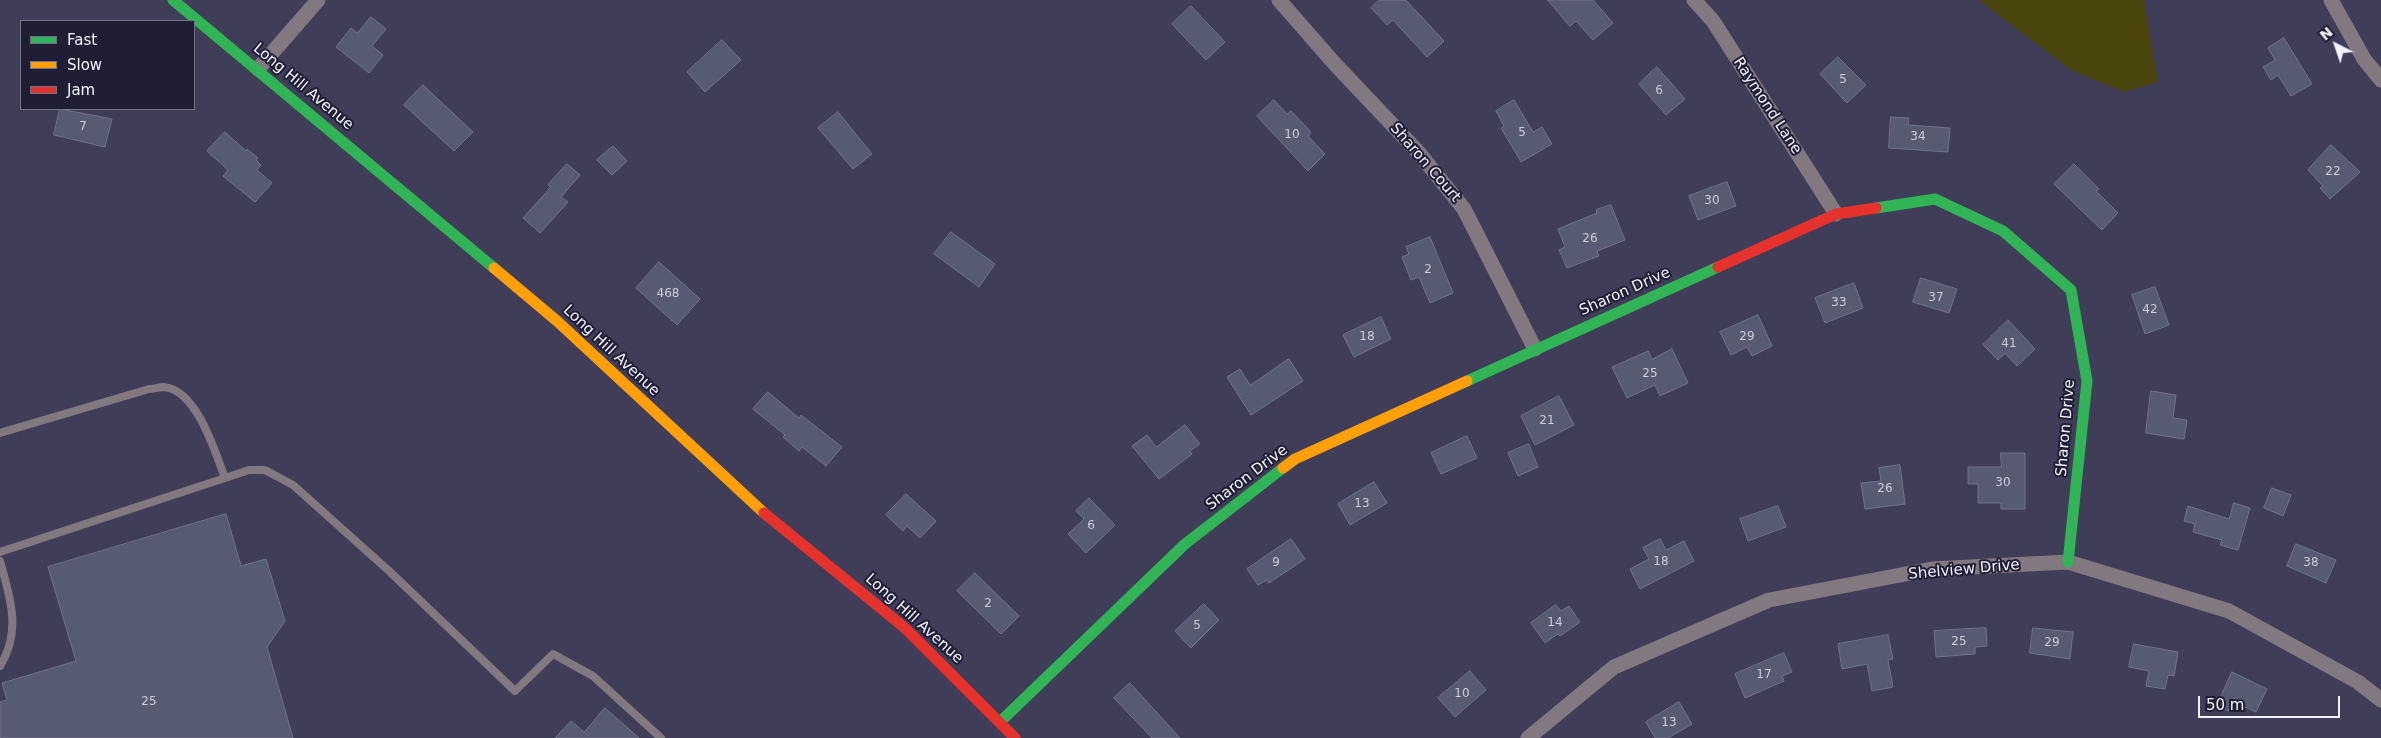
<!DOCTYPE html>
<style>
body{margin:0}
#map{position:relative;width:2381px;height:738px;overflow:hidden;background:#403d59;font-family:"DejaVu Sans",sans-serif}
canvas{display:block}
.legend{position:absolute;left:20px;top:20px;width:175px;height:90px;box-sizing:border-box;background:#1f1e35;border:1px solid #737386;margin:0;padding:6px 9px;list-style:none;font-size:15px;color:#f2f2ff}
.legend li{display:flex;align-items:center;gap:10px;height:25px}
.legend b{width:25px;border:1px solid #737386}
.north{position:absolute;left:2311px;top:20px;width:50px;height:50px;-webkit-text-stroke:4px #1f1e35;paint-order:stroke;rotate:319deg;font-size:14px;font-weight:700;line-height:20px;text-align:center;color:#f2f2ff}
.north::after{content:'';display:block;margin:auto;width:18px;height:22px;background:#f2f2ff;clip-path:polygon(50% 0,100% 100%,50% 72%,0 100%)}
.scale{position:absolute;left:2198px;top:696px;width:142px;height:22px;box-sizing:border-box;border:2px solid #f2f2ff;border-top:0;padding-left:6px;font-size:15px;line-height:18px;white-space:nowrap;color:#f2f2ff;-webkit-text-stroke:4px #1f1e35;paint-order:stroke}
</style>
<div id="map">
<canvas width="2381" height="738"></canvas>
<ul class="legend">
<li><b style="height:6px;background:#30b455"></b>Fast</li>
<li><b style="height:6px;background:#ff9f0a"></b>Slow</li>
<li><b style="height:6px;background:#e5322d"></b>Jam</li>
</ul>
<div class="north">N</div>
<div class="scale">50 m</div>
</div>
<script>
const ctx = document.querySelector('canvas').getContext('2d');
ctx.lineJoin = 'round';
function paint(path, color) { ctx.fillStyle = color; ctx.fill(path, 'evenodd'); }
function trace(path, color, width, dash) { ctx.strokeStyle = color; ctx.lineWidth = width; ctx.lineCap = dash ? 'butt' : 'round'; ctx.setLineDash(dash || []); ctx.stroke(path); }
function write(font, color, halo, rows, align = 'center') {
  ctx.font = font + ' "DejaVu Sans",sans-serif'; ctx.lineWidth = 4; ctx.setLineDash([]); ctx.textBaseline = 'middle'; ctx.strokeStyle = halo; ctx.fillStyle = color; for (const [text, x, y, turn = 0] of rows) {
    ctx.save(); ctx.translate(x, y); ctx.rotate((+turn || 0) * Math.PI / 180); ctx.textAlign = isNaN(turn) ? turn : align; if (halo) ctx.strokeText(text, 0, 0); ctx.fillText(text, 0, 0); ctx.restore();
  }
}
paint(new Path2D(`
 M1979,0H2144L2158,82L2124,92L2071,70Z`), '#4b460e');
const building = new Path2D(`
 M1379,0H1406L1444,41L1427,57L1393,20L1387,25L1371,8Z
 M1548,0H1593L1613,23L1593,40L1576,21L1570,26Z
 M1191,6L1225,42L1206,60L1172,24Z
 M371,17L386,29L372,46L383,55L369,73L336,47L351,28L357,33Z
 M2284,38L2312,84L2291,96L2278,75L2271,80L2263,67L2275,60L2268,48Z
 M722,40L741,60L705,92L687,72Z
 M1838,57L1866,85L1847,103L1820,74Z
 M1657,67L1685,99L1666,115L1639,84Z
 M423,85L473,132L454,151L404,105Z
 M1274,100L1287,114L1291,111L1311,132L1308,136L1325,154L1308,171L1257,116Z
 M1514,100L1533,132L1542,127L1552,144L1521,162L1501,128L1504,126L1496,111Z
 M60,109L112,119L105,147L54,135Z
 M838,112L872,154L853,169L818,128Z
 M1891,117L1909,118L1908,125L1950,128L1948,152L1889,148Z
 M225,132L246,151L247,149L258,158L256,160L261,165L257,170L272,183L255,202L223,176L228,170L207,151Z
 M2331,145L2360,172L2330,199L2320,188L2323,186L2308,170Z
 M613,146L627,161L612,175L597,160Z
 M567,164L580,175L561,197L568,202L540,233L523,218L551,187L548,185Z
 M2074,164L2099,189L2096,191L2118,213L2102,230L2054,184Z
 M1727,182L1736,206L1698,220L1689,196Z
 M1611,205L1625,240L1597,251L1599,256L1567,268L1559,250L1565,247L1558,229L1597,213L1596,210Z
 M951,232L995,264L979,287L934,254Z
 M1430,237L1453,293L1430,303L1419,277L1411,280L1402,257L1409,254L1406,247Z
 M659,262L700,299L677,325L636,288Z
 M1921,278L1957,289L1949,313L1913,302Z
 M1854,283L1863,308L1825,323L1815,298Z
 M2155,287L2169,325L2145,334L2132,295Z
 M1758,315L1772,346L1752,356L1747,347L1731,355L1720,332Z
 M1381,317L1391,339L1354,357L1343,335Z
 M2008,320L2035,349L2017,366L2005,353L1998,360L1983,345Z
 M1672,349L1688,383L1660,396L1655,385L1627,398L1612,367L1648,351L1652,359Z
 M1289,359L1303,381L1251,415L1227,377L1240,369L1250,385Z
 M2151,391L2176,395L2173,418L2187,420L2184,439L2146,433Z
 M768,392L799,418L801,415L842,447L826,466L802,447L799,451L783,437L785,435L753,409Z
 M1559,396L1574,425L1535,445L1521,416Z
 M1185,425L1200,444L1190,451L1192,454L1159,479L1132,446L1147,435L1156,447Z
 M1467,436L1477,458L1441,474L1431,453Z
 M1529,444L1538,467L1518,476L1508,453Z
 M2001,453H2025V509H2001V503H1978V484H1968V467H2001Z
 M1900,465L1905,504L1865,509L1861,483L1881,481L1879,468Z
 M1374,482L1387,503L1350,525L1338,504Z
 M2272,488L2291,495L2283,516L2264,508Z
 M906,494L936,521L920,538L907,526L903,531L886,515Z
 M1089,498L1115,525L1086,553L1068,534L1084,519L1076,511Z
 M2234,503L2250,508L2238,550L2220,545L2222,540L2193,532L2195,524L2184,521L2188,506L2229,519Z
 M1778,506L1786,527L1748,541L1740,519Z
 M226,514L241,566L266,559L285,621L267,647L293,738H0V702L7,700L2,683L76,661L48,567Z
 M1291,539L1305,559L1269,583L1267,580L1258,585L1247,569Z
 M1660,539L1666,550L1684,541L1694,561L1640,589L1630,569L1649,559L1643,548Z
 M2296,544L2336,560L2326,583L2287,566Z
 M975,573L1019,616L1001,634L957,591Z
 M1204,604L1219,620L1191,648L1175,631Z
 M1556,605L1561,611L1569,606L1580,622L1560,636L1558,634L1545,643L1531,623Z
 M1986,628L1987,646L1975,647V654L1936,657L1934,631Z
 M2033,628L2073,632L2070,659L2030,653Z
 M1888,635L1893,659L1888,660L1893,687L1872,691L1867,664L1842,669L1838,644Z
 M2134,644L2178,652L2174,676L2168,675L2165,689L2146,686L2149,671L2129,667Z
 M1784,653L1792,672L1782,676L1784,681L1745,698L1735,674Z
 M1470,671L1486,690L1455,717L1438,698Z
 M2232,672L2267,689L2256,712L2236,703L2231,712L2217,706Z
 M1130,683L1180,738H1152L1114,698Z
 M1679,702L1692,724L1668,738H1655L1646,722Z
 M605,708L639,738H555L571,721L584,732Z`);
paint(building, '#575b71');
trace(building, '#70738a', 1);
trace(new Path2D(`
 M0,433L149,389C153,389 159,387 164,387C197,390 215,452 225,478L249,470H265L293,485L388,570L515,691L553,654L593,676L661,738
 M0,552L225,478
 M0,561C10,597 22,631 0,666`), '#817880', 8);
trace(new Path2D(`
 M1279,0L1334,63L1419,153L1464,209L1535,349
 M1694,0L1713,21L1836,214
 M2331,0L2364,59L2381,80
 M258,69L318,0
 M1528,738L1614,667L1769,600L1932,569L2068,562L2229,611L2358,682L2381,700`), '#817880', 15);
trace(new Path2D(`
 M173,0L494,268
 M1876,208L1935,199L2003,231L2071,290L2087,381L2068,562
 M1467,381L1718,267
 M1001,721L1185,544L1283,468`), '#30b455', 11);
trace(new Path2D(`
 M494,268L557,321L764,513
 M1283,468L1295,459L1467,381`), '#ff9f0a', 11);
trace(new Path2D(`
 M1718,267L1836,214L1876,208
 M764,513L905,628L1015,738`), '#e5322d', 11);
write('12px', '#cbccdc', null, [
 ["5",1843,80],
 ["6",1659,91],
 ["7",83,127],
 ["5",1522,133],
 ["10",1292,135],
 ["34",1918,137],
 ["22",2333,172],
 ["30",1712,201],
 ["26",1590,239],
 ["2",1428,270],
 ["468",668,294],
 ["37",1936,298],
 ["33",1839,303],
 ["42",2150,310],
 ["18",1367,337],
 ["29",1747,337],
 ["41",2009,344],
 ["25",1650,374],
 ["21",1547,421],
 ["30",2003,483],
 ["26",1885,489],
 ["13",1362,504],
 ["6",1091,526],
 ["18",1661,562],
 ["9",1276,563],
 ["38",2311,563],
 ["2",988,604],
 ["14",1555,623],
 ["5",1197,626],
 ["25",1959,642],
 ["29",2052,643],
 ["17",1764,675],
 ["10",1462,694],
 ["25",149,702],
 ["13",1669,723]
]);
write('15px', '#f2f2ff', '#1f1e35', [
 ["Long Hill Avenue",303,87,40],
 ["Raymond Lane",1767,106,57],
 ["Sharon Court",1425,163,49],
 ["Sharon Drive",1625,292,-24],
 ["Long Hill Avenue",611,351,43],
 ["Sharon Drive",2066,428,-85],
 ["Sharon Drive",1247,478,-37],
 ["Shelview Drive",1964,570,-5],
 ["Long Hill Avenue",914,619,42]
]);
</script>
